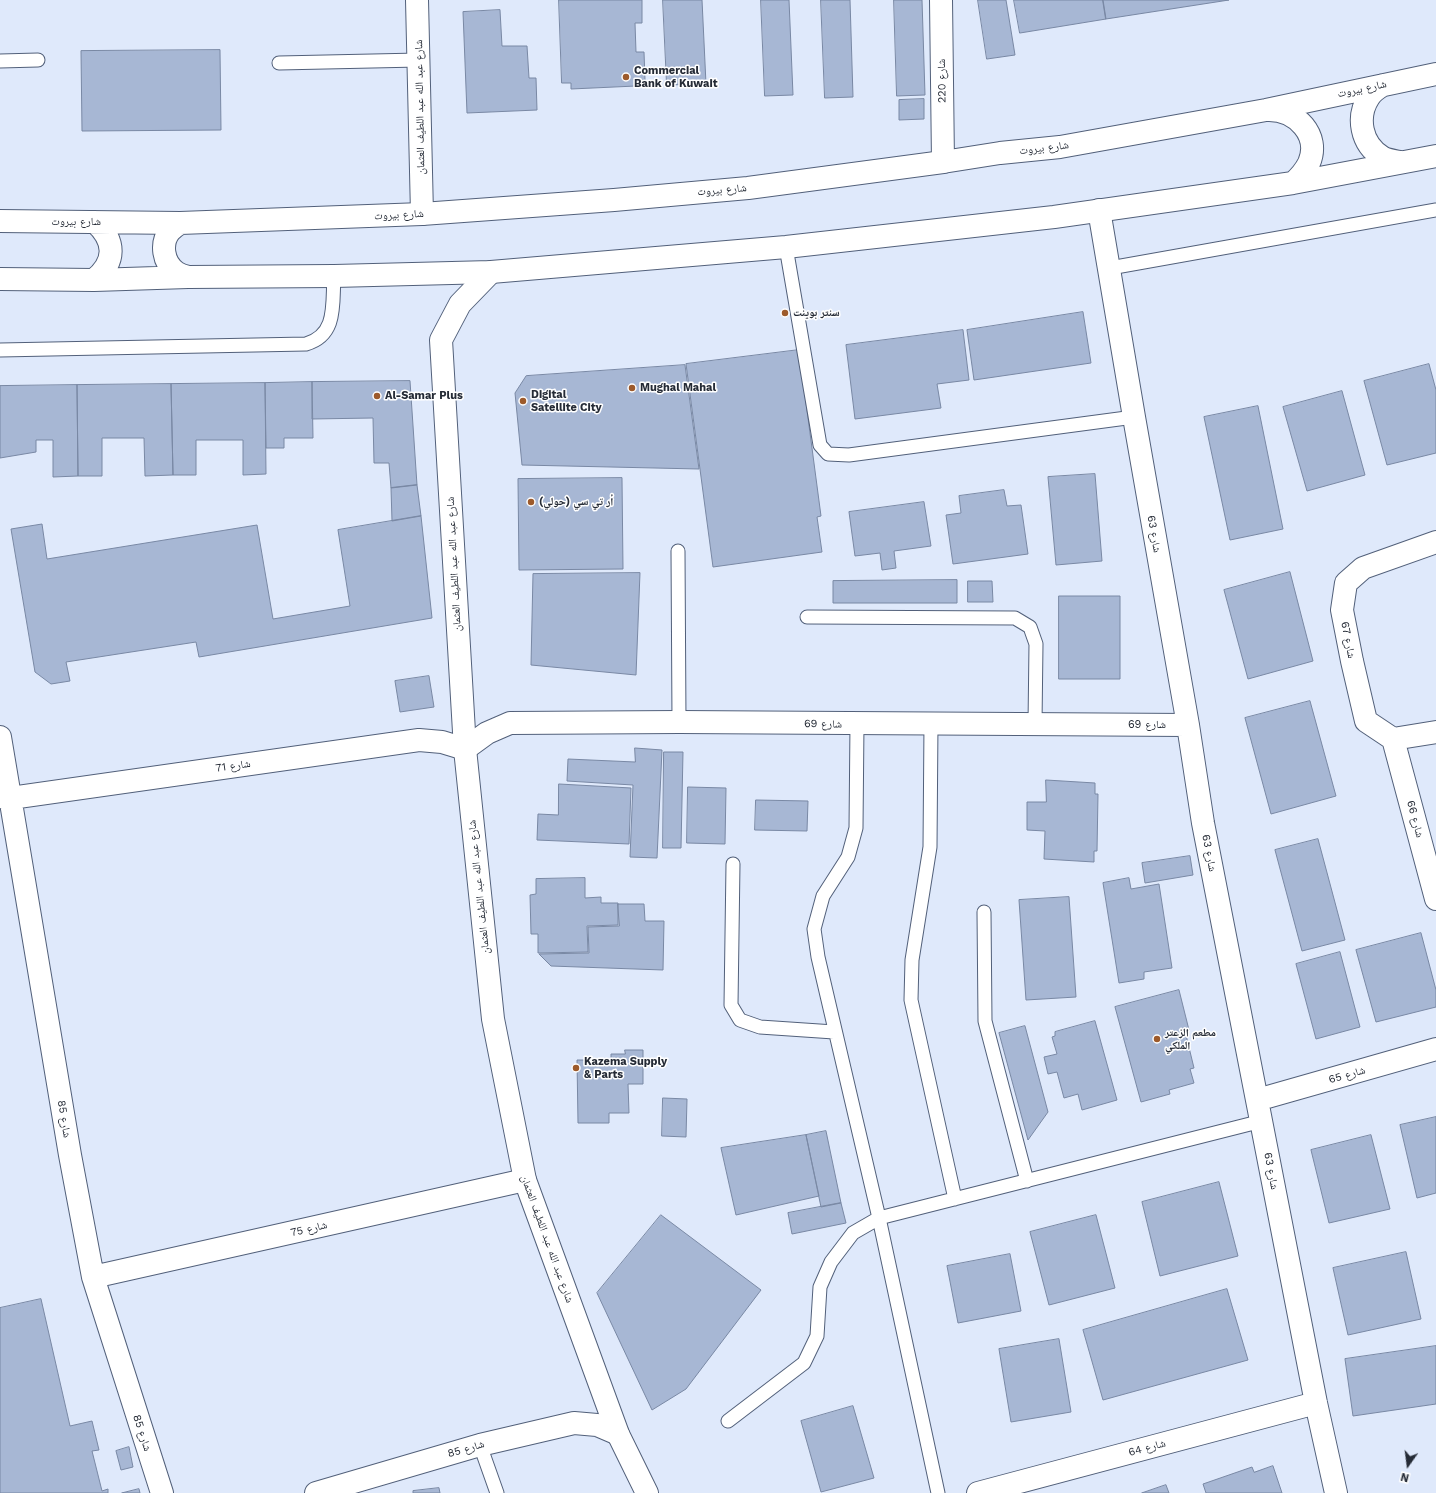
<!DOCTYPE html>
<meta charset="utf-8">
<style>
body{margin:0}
#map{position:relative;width:1436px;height:1493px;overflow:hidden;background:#dfe9fb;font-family:"Work Sans",sans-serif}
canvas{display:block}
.north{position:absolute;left:1388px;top:1445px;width:40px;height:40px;-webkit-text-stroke:3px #fff;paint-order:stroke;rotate:194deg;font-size:11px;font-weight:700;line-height:16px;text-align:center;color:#252b36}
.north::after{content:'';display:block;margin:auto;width:14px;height:18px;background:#252b36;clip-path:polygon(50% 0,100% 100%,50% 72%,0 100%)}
</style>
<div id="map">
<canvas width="1436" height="1493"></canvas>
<div class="north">N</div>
</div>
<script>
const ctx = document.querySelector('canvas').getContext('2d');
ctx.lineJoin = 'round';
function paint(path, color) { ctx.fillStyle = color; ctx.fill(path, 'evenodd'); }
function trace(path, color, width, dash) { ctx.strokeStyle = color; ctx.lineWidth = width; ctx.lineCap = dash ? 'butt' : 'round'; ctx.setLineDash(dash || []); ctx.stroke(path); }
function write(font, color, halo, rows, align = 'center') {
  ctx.font = font + ' "Work Sans","Noto Naskh Arabic",sans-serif'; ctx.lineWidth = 3; ctx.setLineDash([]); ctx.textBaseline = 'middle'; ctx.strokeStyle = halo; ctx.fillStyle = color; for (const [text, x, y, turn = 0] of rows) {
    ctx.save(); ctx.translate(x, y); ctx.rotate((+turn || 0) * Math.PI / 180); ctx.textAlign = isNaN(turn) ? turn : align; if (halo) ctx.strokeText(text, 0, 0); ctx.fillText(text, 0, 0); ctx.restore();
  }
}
const building = new Path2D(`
 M559,0H642V23H635L636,52H644L645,80L636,81V86L571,89V83H562Z
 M663,0H702L706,84L667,85Z
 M761,0H789L793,95L765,96Z
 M821,0H850L853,97L825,98Z
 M894,0H922L925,95L897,96Z
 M978,0H1006L1015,55L987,59Z
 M1014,0H1103L1106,19L1020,33Z
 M1103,0H1229L1106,19Z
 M500,10L502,46H527L529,78H536L537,110L467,113L463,12Z
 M220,50L221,130L82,131L81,51Z
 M924,99V119L899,120V100Z
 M1083,312L1091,363L974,380L967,330Z
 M963,330L969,380L937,384L941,408L855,419L846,345Z
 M799,350L821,516L817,517L822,552L713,567L686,364Z
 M1429,364L1436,390V453L1387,465L1364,381Z
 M685,365L699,469L522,465L515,393L526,376Z
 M410,381L417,485L391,488L389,463H374L373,418L312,419V382Z
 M312,382L313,438H284V448H266L265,383Z
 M265,383L266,474L243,475V440H196V475H173L171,384Z
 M171,384L173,475L145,476L144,438H102V476H78L77,385Z
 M77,385L78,476L53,477V440H36V452L0,458V386Z
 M1342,391L1365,475L1307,491L1283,407Z
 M1258,406L1283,529L1230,540L1204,417Z
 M1095,474L1102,561L1056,565L1048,477Z
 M622,478L623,569L519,570L518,479Z
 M417,485L421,516L392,521L391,488Z
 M1004,490L1007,506L1021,505L1028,554L953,564L946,515L961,513L959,496Z
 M924,502L931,546L894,551L896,568L882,570L880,553L855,556L849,512Z
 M421,516L432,618L199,657L196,642L66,662L70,681L51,684L35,672L11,529L42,524L47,559L257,525L273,619L350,606L338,530Z
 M1290,572L1313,661L1248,679L1224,590Z
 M640,573L636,675L531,665L533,574Z
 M957,580V603H833V581Z
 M968,581H992L993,602H968Z
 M1059,596H1120V679H1059Z
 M429,676L434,707L400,712L395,681Z
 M1310,701L1336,796L1271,814L1245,718Z
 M635,748L662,750L657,858L630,857L633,785L567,781L568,759L635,762Z
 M664,752H683L681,848H663Z
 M1046,780L1095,783V794H1098L1097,851H1094V862L1044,859L1045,831L1027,830V802H1046Z
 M559,784L631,788L629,844L537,840L538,814L558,815Z
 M688,787L726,788L725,844L687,843Z
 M756,800L808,801L807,831L755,830Z
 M1318,839L1345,940L1302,951L1275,850Z
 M1190,856L1193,875L1145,883L1142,863Z
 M585,878V898L601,897V903H618V925L587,926L588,952L538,953V934H531L530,895L536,894V879Z
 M1129,878L1131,889L1159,884L1172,968L1144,972V979L1119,983L1103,883Z
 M1069,897L1076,997L1026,1000L1019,900Z
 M618,904H644L645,921H664L663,970L551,966L539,954L589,953L588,927L619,926Z
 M1421,933L1436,990V1007L1376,1022L1356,950Z
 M1340,952L1360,1027L1316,1039L1296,964Z
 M1179,990L1189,1030L1185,1031L1194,1068L1190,1069L1194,1083L1169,1090L1170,1094L1141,1102L1115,1007Z
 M1095,1021L1117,1100L1082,1110L1078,1094L1064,1098L1057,1072L1048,1074L1044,1057L1057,1054L1052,1037L1055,1036V1032Z
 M1025,1026L1048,1112L1028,1140L999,1033Z
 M625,1050H643V1084H628L629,1113H609V1123H578L577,1060H611V1054H625Z
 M663,1098L687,1099L686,1137L662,1136Z
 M1436,1117V1193L1417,1198L1400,1125Z
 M826,1131L841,1203L821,1207L806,1135Z
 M806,1135L819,1196L736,1215L721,1148Z
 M1371,1135L1390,1209L1329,1223L1311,1150Z
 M1219,1182L1238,1256L1160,1276L1142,1202Z
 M841,1203L846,1223L792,1234L788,1213Z
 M661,1215L761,1290L686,1389L652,1410L597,1293Z
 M1096,1215L1115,1288L1049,1305L1030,1232Z
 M1406,1252L1421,1319L1348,1335L1333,1268Z
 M1010,1254L1021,1311L958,1323L947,1266Z
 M1227,1289L1248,1360L1103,1400L1083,1330Z
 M41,1299L70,1426L92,1421L99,1450L92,1451L102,1491L108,1489V1493H0V1308Z
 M1059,1339L1071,1412L1011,1422L999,1349Z
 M1436,1346V1404L1353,1416L1345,1359Z
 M853,1406L874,1478L821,1492L801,1421Z
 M129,1447L133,1467L121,1470L116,1451Z
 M1273,1466L1282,1493H1206L1203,1484L1252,1467L1254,1472Z
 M1166,1485L1169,1493H1142Z
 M439,1488L440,1493H413V1491Z
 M139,1489L140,1493H122Z`);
paint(building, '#a7b7d4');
trace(building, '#7988a4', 1);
const service = new Path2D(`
 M0,61L38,60
 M279,63L419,60
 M786,247L820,445L828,454L849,455L1134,417
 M1110,268L1436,210
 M0,350L306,344C338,335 332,303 334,276
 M678,551L679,722
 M807,617L1015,618L1030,627L1036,644L1035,724
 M857,724L856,828L848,857L823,896L814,929L818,957L879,1218L938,1493
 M931,724L930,847L912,960L911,1000L955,1199
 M733,864L731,1005L740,1020L760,1027L834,1032
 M984,912L985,1021L1027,1181
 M728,1421L804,1363L817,1336L820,1287L831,1262L853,1233L879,1218L1262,1121
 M480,1445L497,1493`);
const minor = new Path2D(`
 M417,0L422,214
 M941,0L943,162
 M1099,210L1134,417L1188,725L1203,823L1316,1403L1336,1493
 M1436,542L1363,568L1346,583L1342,610L1352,661L1366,721L1393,739L1436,732
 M0,737L70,1155L93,1277L162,1493
 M1393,739L1436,899
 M0,797L11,798L419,740L442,742L465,749L487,733L510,723L679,722L1188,725
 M1257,1100L1436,1049
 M93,1277L525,1180
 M316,1493L480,1445L574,1423L597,1425L618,1434
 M978,1493L1316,1403`);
const tertiary = new Path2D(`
 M491,272L460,304L441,340L465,749L493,1019L525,1180L618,1434L647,1493`);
const secondary = new Path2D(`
 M1383,85C1378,88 1372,92 1369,97C1356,117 1361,144 1382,157C1387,160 1395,161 1400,162
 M1269,110C1296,110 1321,135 1309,163C1305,171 1300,177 1293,183
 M0,221L180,223L422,214L614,200L748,188L943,162L1000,153L1060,147L1266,110L1436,74
 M180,223C177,225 173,228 170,231C160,243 163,263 176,272C180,275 184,276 188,277
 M0,279L94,280L188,277L334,276L491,272L786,247L1054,217L1293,183L1436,156
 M94,280C116,262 116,241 95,222`);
trace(service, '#52607a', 15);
trace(minor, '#52607a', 24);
trace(tertiary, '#52607a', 24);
trace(secondary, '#52607a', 24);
trace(service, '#fff', 13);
trace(minor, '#fff', 22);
trace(tertiary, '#fff', 22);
trace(secondary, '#fff', 22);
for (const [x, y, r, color] of [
 [626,77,4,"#9d5a2b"],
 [785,313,4,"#9d5a2b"],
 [632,388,4,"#9d5a2b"],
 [377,396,4,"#9d5a2b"],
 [523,401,4,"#9d5a2b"],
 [531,502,4,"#9d5a2b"],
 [1157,1039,4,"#9d5a2b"],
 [576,1068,4,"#9d5a2b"]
]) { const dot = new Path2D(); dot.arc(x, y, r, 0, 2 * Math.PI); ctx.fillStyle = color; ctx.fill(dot); trace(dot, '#fff', 1.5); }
write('bold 11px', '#252b36', '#fff', [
 ["Commercial",634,71],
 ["Bank of Kuwait",634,84],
 ["سنتر بوينت",793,313],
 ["Mughal Mahal",640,388],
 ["Digital",531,395],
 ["Satellite City",531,408],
 ["Al-Samar Plus",385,396],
 ["أر تي سي (حولي)",539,502],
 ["مطعم الزعتر",1165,1033],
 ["الملكي",1165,1046],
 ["Kazema Supply",584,1062],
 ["& Parts",584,1075]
], 'left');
write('11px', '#252b36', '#fff', [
 ["شارع 220",942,81,-91],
 ["شارع بيروت",1362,89,-12],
 ["شارع عبد الله عبد اللطيف العثمان",420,107,-91],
 ["شارع بيروت",1044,148,-7],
 ["شارع بيروت",722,190,-5],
 ["شارع بيروت",399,215,-3],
 ["شارع بيروت",76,222],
 ["شارع 63",1154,534,80],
 ["شارع عبد الله عبد اللطيف العثمان",454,564,-93],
 ["شارع 67",1348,640,79],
 ["شارع 69",823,724,1],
 ["شارع 69",1147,725],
 ["شارع 71",233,766,-8],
 ["شارع 66",1415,819,75],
 ["شارع 63",1209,853,79],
 ["شارع عبد الله عبد اللطيف العثمان",479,887,-96],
 ["شارع 65",1347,1075,-16],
 ["شارع 85",64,1119,81],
 ["شارع 63",1271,1171,79],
 ["شارع 75",309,1229,-13],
 ["شارع عبد الله عبد اللطيف العثمان",547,1239,70],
 ["شارع 85",142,1433,72],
 ["شارع 64",1147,1448,-15],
 ["شارع 85",466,1449,-16]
]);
</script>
